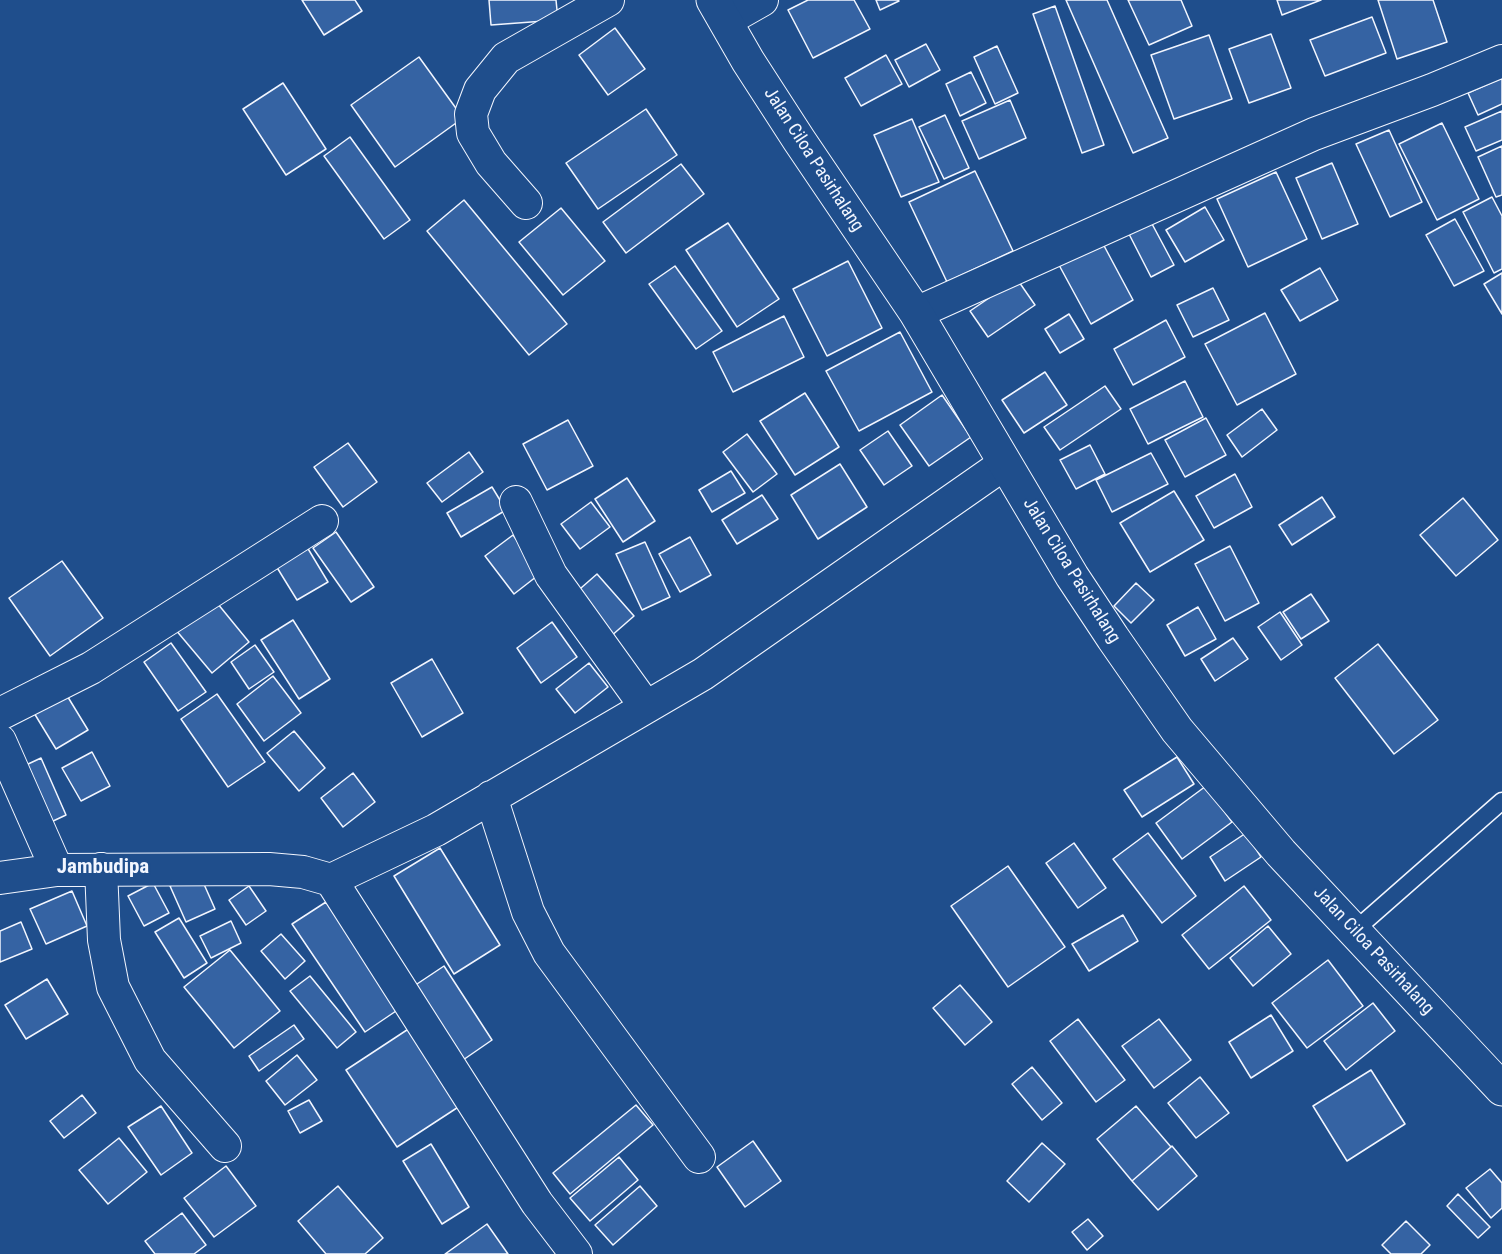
<!DOCTYPE html>
<style>
body{margin:0}
canvas{display:block;background:#1f4e8c}
</style>
<canvas width="1502" height="1254"></canvas>
<script>
const ctx = document.querySelector('canvas').getContext('2d');
ctx.lineJoin = 'round';
function paint(path, color) { ctx.fillStyle = color; ctx.fill(path, 'evenodd'); }
function trace(path, color, width, dash) { ctx.strokeStyle = color; ctx.lineWidth = width; ctx.lineCap = dash ? 'butt' : 'round'; ctx.setLineDash(dash || []); ctx.stroke(path); }
function write(font, color, halo, rows, align = 'center') {
  ctx.font = font + ' "Roboto Condensed",sans-serif'; ctx.lineWidth = 4.5; ctx.setLineDash([]); ctx.textBaseline = 'middle'; ctx.strokeStyle = halo; ctx.fillStyle = color; for (const [text, x, y, turn = 0] of rows) {
    ctx.save(); ctx.translate(x, y); ctx.rotate((+turn || 0) * Math.PI / 180); ctx.textAlign = isNaN(turn) ? turn : align; if (halo) ctx.strokeText(text, 0, 0); ctx.fillText(text, 0, 0); ctx.restore();
  }
}
const building = new Path2D(`
 M302,0H355L362,11L324,35Z
 M489,0H556L558,20L491,25Z
 M808,0H854L870,29L813,58L788,10Z
 M876,0H898L899,1L880,10Z
 M1066,0H1107L1168,138L1133,153Z
 M1128,0H1181L1192,26L1149,45Z
 M1277,0H1321L1282,15Z
 M1378,0H1433L1447,42L1397,59Z
 M1055,6L1104,145L1082,153L1033,14Z
 M1372,17L1386,53L1325,76L1310,40Z
 M615,28L645,69L608,95L579,55Z
 M1271,34L1291,88L1249,103L1229,49Z
 M1209,35L1232,99L1174,119L1151,55Z
 M926,44L940,70L909,87L895,60Z
 M997,46L1018,93L995,104L974,57Z
 M886,55L902,84L861,106L845,78Z
 M419,57L463,118L395,167L351,105Z
 M971,72L986,103L960,116L946,84Z
 M1502,78V104L1478,115L1468,93Z
 M283,83L326,149L286,175L243,109Z
 M1010,100L1026,138L979,159L962,121Z
 M646,109L677,155L598,209L566,163Z
 M1502,111V140L1476,151L1465,127Z
 M945,115L969,168L944,179L919,127Z
 M912,119L939,182L901,197L874,135Z
 M1442,123L1479,199L1437,220L1399,144Z
 M1389,130L1422,202L1390,217L1356,144Z
 M350,137L410,220L384,239L324,156Z
 M1502,146V195L1496,197L1478,157Z
 M1332,163L1358,224L1322,239L1296,178Z
 M681,164L704,194L626,253L603,222Z
 M975,171L1013,251L947,282L909,202Z
 M1276,172L1307,239L1248,267L1217,199Z
 M1492,197L1502,216V269L1494,273L1463,212Z
 M464,200L567,324L529,355L427,231Z
 M1205,207L1224,240L1185,262L1166,230Z
 M561,208L605,261L563,295L519,242Z
 M1455,219L1484,271L1454,286L1426,235Z
 M1151,222L1174,265L1151,277L1129,234Z
 M728,223L779,299L737,327L686,250Z
 M1102,242L1133,300L1091,324L1059,265Z
 M848,261L882,328L827,356L793,289Z
 M675,266L722,331L696,349L649,284Z
 M1320,268L1338,300L1300,321L1281,290Z
 M1502,273V314L1484,284Z
 M1017,279L1035,305L988,337L970,311Z
 M1213,288L1229,320L1193,337L1177,305Z
 M1265,313L1296,374L1237,405L1205,344Z
 M1069,314L1084,339L1060,353L1045,329Z
 M784,316L804,357L733,392L713,352Z
 M1166,320L1185,357L1133,385L1114,349Z
 M900,332L932,392L859,431L826,371Z
 M1045,372L1067,405L1024,433L1002,400Z
 M1185,381L1203,417L1148,444L1130,409Z
 M1105,386L1121,409L1060,450L1044,427Z
 M805,393L839,447L795,475L760,421Z
 M942,395L971,437L929,466L900,425Z
 M1262,409L1277,430L1242,457L1227,435Z
 M1206,418L1226,455L1185,477L1165,440Z
 M568,420L593,466L547,490L523,444Z
 M888,431L912,466L884,485L860,450Z
 M747,434L777,474L753,492L723,452Z
 M348,443L377,482L343,507L314,467Z
 M1090,445L1105,474L1076,489L1060,460Z
 M469,452L483,472L442,502L427,483Z
 M1151,453L1168,484L1112,512L1096,480Z
 M840,464L867,507L818,539L791,495Z
 M731,471L745,493L712,512L699,490Z
 M1235,474L1252,507L1214,528L1196,496Z
 M627,478L655,521L623,542L595,499Z
 M492,487L506,510L461,537L447,513Z
 M1174,491L1204,540L1150,572L1120,523Z
 M762,495L778,519L737,544L722,520Z
 M1322,497L1335,517L1292,545L1279,525Z
 M1463,498L1498,540L1456,576L1420,535Z
 M591,502L610,527L580,549L561,524Z
 M336,532L374,587L351,602L313,548Z
 M513,535L541,573L514,594L485,556Z
 M690,537L711,575L680,592L659,554Z
 M304,542L328,582L297,600L273,561Z
 M645,542L670,597L642,610L616,554Z
 M1230,546L1259,603L1225,621L1195,564Z
 M62,561L103,618L50,656L9,598Z
 M597,574L634,616L610,637L573,595Z
 M1136,583L1154,600L1131,623L1114,606Z
 M1311,594L1329,621L1301,639L1283,612Z
 M213,598L249,642L212,673L175,629Z
 M1198,607L1216,639L1185,656L1167,625Z
 M1280,612L1302,645L1281,660L1258,627Z
 M293,620L330,679L299,699L261,640Z
 M552,622L577,657L541,683L517,648Z
 M1233,638L1248,659L1215,681L1201,659Z
 M171,643L206,692L178,711L144,662Z
 M1378,644L1438,720L1394,754L1335,678Z
 M255,645L274,672L249,689L231,662Z
 M432,659L463,713L422,737L391,683Z
 M589,663L608,687L575,713L556,689Z
 M273,676L301,713L264,741L237,704Z
 M63,689L88,730L56,749L31,708Z
 M217,694L265,762L228,787L181,719Z
 M294,731L325,768L299,791L267,753Z
 M92,752L110,786L81,801L62,768Z
 M1177,757L1194,784L1142,817L1124,790Z
 M41,758L66,815L51,822L26,765Z
 M353,773L375,802L343,827L321,798Z
 M1206,786L1232,822L1182,859L1156,823Z
 M1148,833L1196,896L1162,923L1113,859Z
 M1246,833L1261,857L1225,881L1210,857Z
 M1074,843L1106,888L1078,908L1046,863Z
 M440,848L500,945L454,974L394,876Z
 M1008,866L1065,947L1008,987L951,906Z
 M199,873L215,909L186,922L170,886Z
 M153,883L169,913L144,926L128,896Z
 M249,886L266,911L246,925L229,900Z
 M1244,886L1271,920L1209,969L1182,935Z
 M72,891L87,926L46,944L30,909Z
 M326,902L399,1009L365,1032L292,924Z
 M1123,915L1138,941L1089,971L1072,944Z
 M179,918L207,963L184,978L155,932Z
 M231,921L241,943L211,958L200,936Z
 M21,922L32,949L0,962V931Z
 M1268,926L1291,954L1253,986L1230,958Z
 M281,934L305,961L285,979L261,951Z
 M230,950L280,1011L234,1048L184,987Z
 M1328,960L1363,1006L1307,1048L1272,1003Z
 M444,966L492,1040L463,1060L414,986Z
 M310,976L356,1032L337,1048L290,991Z
 M47,979L68,1014L26,1039L5,1005Z
 M960,985L992,1022L965,1045L933,1008Z
 M1373,1003L1395,1031L1346,1070L1324,1041Z
 M1271,1015L1293,1051L1251,1078L1229,1042Z
 M1078,1019L1125,1080L1096,1102L1050,1041Z
 M1159,1019L1191,1060L1154,1088L1122,1046Z
 M416,1024L466,1102L397,1147L346,1070Z
 M294,1025L304,1039L259,1071L249,1056Z
 M297,1055L317,1080L285,1105L266,1081Z
 M1032,1067L1062,1103L1042,1120L1012,1084Z
 M1371,1070L1405,1124L1347,1161L1313,1106Z
 M1200,1077L1229,1113L1196,1138L1168,1103Z
 M82,1095L96,1113L64,1138L50,1121Z
 M309,1100L322,1121L300,1133L288,1111Z
 M636,1105L653,1125L570,1194L553,1173Z
 M161,1106L192,1153L161,1175L128,1127Z
 M1136,1106L1171,1147L1132,1181L1097,1139Z
 M119,1138L147,1172L108,1204L79,1170Z
 M753,1141L781,1181L745,1207L717,1167Z
 M1042,1143L1065,1164L1029,1202L1007,1181Z
 M431,1144L469,1207L442,1224L403,1161Z
 M1172,1146L1197,1176L1158,1210L1132,1181Z
 M619,1157L638,1180L590,1221L570,1198Z
 M226,1166L256,1206L214,1237L184,1198Z
 M1490,1169L1502,1183V1208L1491,1218L1466,1188Z
 M338,1186L383,1238L365,1254H326L298,1221Z
 M640,1186L657,1206L613,1245L595,1225Z
 M1458,1194L1490,1227L1478,1238L1447,1206Z
 M182,1213L206,1245L194,1254H155L145,1241Z
 M1088,1219L1103,1236L1087,1250L1072,1232Z
 M1406,1221L1430,1245L1421,1254H1391L1382,1245Z
 M487,1224L508,1254H445Z`);
paint(building, '#3563a3');
trace(building, '#f2f6ff', 1.5);
const lane = new Path2D(`
 M1354,931L1502,801`);
const street = new Path2D(`
 M725,21L762,0
 M526,203L491,163L473,133L471,114L480,90L506,58L608,0
 M916,313L1314,134L1432,90L1502,61
 M516,502L551,575L646,707
 M0,714L91,668L322,521
 M0,741L57,870
 M491,797L528,912L549,953L699,1157
 M101,869L104,940L113,987L150,1060L225,1146
 M0,878L57,870L269,869L303,872L331,880L436,830L703,674L1004,464
 M331,880L537,1203L576,1254`);
const primary = new Path2D(`
 M713,0L748,61L799,140L916,313L1072,576L1113,638L1177,730L1281,853L1502,1089`);
trace(lane, '#f2f6ff', 19);
trace(street, '#f2f6ff', 34);
trace(primary, '#f2f6ff', 35);
trace(lane, '#1f4e8c', 16);
trace(street, '#1f4e8c', 32);
trace(primary, '#1f4e8c', 33);
write('18px', '#f2f6ff', '#1f4e8c', [
 ["Jalan Ciloa Pasirhalang",813,160,57],
 ["Jalan Ciloa Pasirhalang",1071,571,58],
 ["Jalan Ciloa Pasirhalang",1373,951,47]
]);
write('bold 21px', '#f2f6ff', '#1f4e8c', [
 ["Jambudipa",103,868]
]);
</script>
